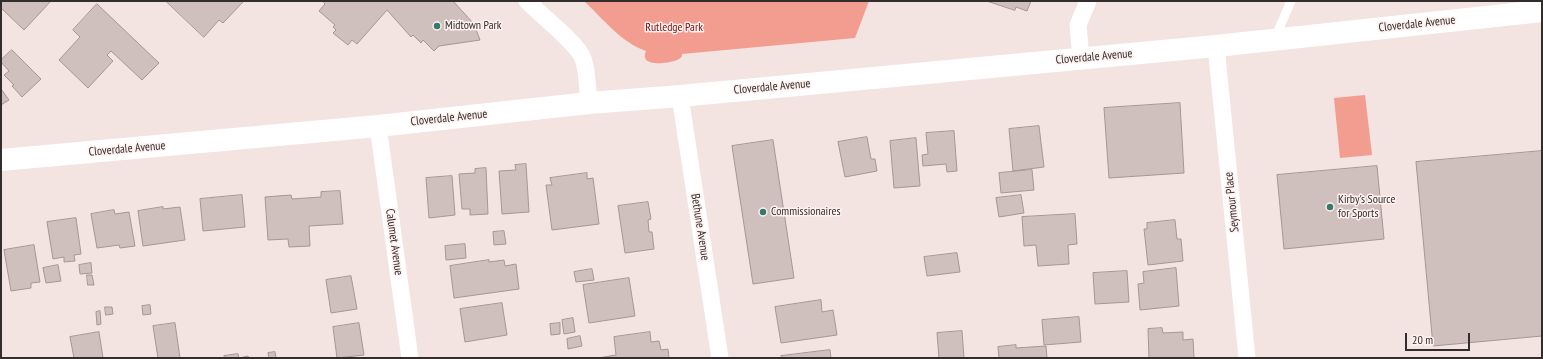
<!DOCTYPE html>
<style>
body{margin:0}
#map{position:relative;width:1543px;height:359px;overflow:hidden;background:#f3e3e1;font-family:"PT Sans Narrow",sans-serif}
canvas{display:block}
.frame{position:absolute;inset:0;border:2px solid #332e2d;pointer-events:none}
.scale{position:absolute;left:1405px;top:333px;width:65px;height:18px;box-sizing:border-box;border:2px solid #332e2d;border-top:0;padding-left:5px;font-size:12px;line-height:14px;white-space:nowrap;color:#332e2d;-webkit-text-stroke:3px #fef1ef;paint-order:stroke}
</style>
<div id="map">
<canvas width="1543" height="359"></canvas>
<div class="frame"></div>
<div class="scale">20 m</div>
</div>
<script>
const ctx = document.querySelector('canvas').getContext('2d');
ctx.lineJoin = 'round';
function paint(path, color) { ctx.fillStyle = color; ctx.fill(path, 'evenodd'); }
function trace(path, color, width, dash) { ctx.strokeStyle = color; ctx.lineWidth = width; ctx.lineCap = dash ? 'butt' : 'round'; ctx.setLineDash(dash || []); ctx.stroke(path); }
function write(font, color, halo, rows, align = 'center') {
  ctx.font = font + ' "PT Sans Narrow",sans-serif'; ctx.lineWidth = 3; ctx.setLineDash([]); ctx.textBaseline = 'middle'; ctx.strokeStyle = halo; ctx.fillStyle = color; for (const [text, x, y, turn = 0] of rows) {
    ctx.save(); ctx.translate(x, y); ctx.rotate((+turn || 0) * Math.PI / 180); ctx.textAlign = isNaN(turn) ? turn : align; if (halo) ctx.strokeText(text, 0, 0); ctx.fillText(text, 0, 0); ctx.restore();
  }
}
paint(new Path2D(`
 M584,1H869L855,38L682,54C682,57 682,57 679,59C673,63 638,69 646,51C622,43 603,19 584,1Z
 M1365,95L1372,155L1340,158L1334,98Z`), '#f29d90');
const building = new Path2D(`
 M1,1H51L24,30L1,8Z
 M166,1H242L243,2L223,23L219,20L204,37Z
 M325,1H453L474,24L480,40L439,46L434,51L423,40L421,43L413,35L411,37L387,10L357,44L352,40L348,45L333,33L336,30L333,27L335,25L319,11L325,4L324,3Z
 M987,1H1031L1027,11L1016,7L1015,10Z
 M97,4L159,63L142,80L111,51L107,55L113,61L88,88L59,60L80,37L73,30Z
 M12,50L41,79L22,97L12,86L14,85L4,75L9,71L1,62V60Z
 M1,89L9,100L1,105Z
 M1180,103L1184,173L1109,178L1104,108Z
 M1039,126L1044,167L1013,171L1009,129Z
 M954,131L957,171L947,172L946,164L923,166L922,155L928,154L926,133Z
 M867,137L871,159H875L877,171L845,177L838,142Z
 M916,138L920,186L894,188L890,141Z
 M773,140L794,278L753,284L732,146Z
 M1542,151V336L1433,346L1416,162Z
 M526,164L529,212L502,214L499,171L516,170L515,165Z
 M1377,166L1384,239L1284,249L1277,175Z
 M486,168L488,214L470,215V209H462L459,174L475,173V169Z
 M1032,170L1034,190L1001,193L999,173Z
 M587,173V179L593,178L599,224L552,230L546,185H552L550,178Z
 M452,176L455,215L429,218L426,178Z
 M340,191L343,224L309,226L310,246L289,247L288,239L268,240L265,197L291,195L292,199L321,197V192Z
 M242,195L245,227L203,231L200,199Z
 M1021,195L1024,213L999,217L996,198Z
 M648,202L651,219L648,220L649,232H652L654,249L625,253L618,206Z
 M163,207V209L180,207L185,240L143,246L138,211Z
 M114,210L115,214L129,212L135,246L120,248L119,245L97,248L91,214Z
 M1075,214L1077,244L1068,245L1069,264L1038,266L1036,245L1024,246L1022,217Z
 M76,218L81,254L74,255L75,261L64,262V257L53,259L47,222Z
 M1175,220L1177,239H1181L1183,261L1148,265L1144,229H1147V223Z
 M504,231L506,244L494,245L493,232Z
 M465,244L466,258L446,260L445,246Z
 M34,245L40,282L31,283V288L11,291L4,250Z
 M957,253L960,272L927,276L924,257Z
 M489,260V262L504,260L505,266L516,264L519,289L454,298L450,266Z
 M91,263L92,273L80,274L79,265Z
 M58,265L61,281L46,283L43,268Z
 M1176,268L1179,306L1140,310L1138,284L1144,283L1143,272Z
 M592,269L594,280L576,282L574,272Z
 M1127,271L1129,302L1095,304L1093,273Z
 M87,275H92L94,285H88Z
 M351,276L357,309L331,313L326,280Z
 M629,278L635,316L589,323L583,285Z
 M821,300L822,312L833,310L837,335L781,343L775,307Z
 M502,303L507,335L465,342L460,309Z
 M150,305L151,314L143,315L142,306Z
 M105,307H112L113,314L106,315Z
 M100,311L101,324L97,325L96,312Z
 M1079,317L1081,342L1044,345L1042,320Z
 M573,318L575,332L564,334L562,320Z
 M175,323L180,358H158L153,326Z
 M359,323L364,355L337,358L333,327Z
 M560,323V334L551,335L550,324Z
 M1162,328L1163,333L1183,332V340L1193,339L1194,358H1149L1148,329Z
 M962,331L964,358H939L937,333Z
 M99,332L103,358H74L70,337Z
 M650,332L651,342L659,341L661,350L668,349L669,358H598L616,355L614,337Z
 M580,336L582,346L568,349L567,339Z
 M1016,345V348L1046,346L1047,358H999L998,347Z
 M830,350L831,358H782L781,356Z
 M275,352L276,358H269L268,353Z
 M238,354L239,358L248,356L249,358H224V356Z`);
paint(building, '#cfc0be');
trace(building, '#a59694', 1);
trace(new Path2D(`
 M1275,38L1291,1`), '#fff', 9);
trace(new Path2D(`
 M527,1C541,15 573,40 582,56C588,69 587,89 589,103
 M1216,46L1247,358
 M1081,58L1078,25L1088,1
 M680,96L720,358
 M378,126L410,358`), '#fff', 17);
trace(new Path2D(`
 M1,160L378,126L589,103L680,96L1216,46L1542,11`), '#fff', 22);
for (const [x, y, r, color] of [
 [437,26,4,"#367a6f"],
 [1330,207,4,"#367a6f"],
 [763,212,4,"#367a6f"]
]) { const dot = new Path2D(); dot.arc(x, y, r, 0, 2 * Math.PI); ctx.fillStyle = color; ctx.fill(dot); trace(dot, '#fef1ef', 1.5); }
write('12px', '#332e2d', '#fef1ef', [
 ["Cloverdale Avenue",1417,24,-6],
 ["Cloverdale Avenue",1094,57,-5],
 ["Cloverdale Avenue",772,87,-5],
 ["Cloverdale Avenue",449,118,-6],
 ["Cloverdale Avenue",127,149,-5],
 ["Seymour Place",1232,202,-96],
 ["Bethune Avenue",700,227,81],
 ["Calumet Avenue",394,242,82]
]);
write('12px', '#332e2d', '#fef1ef', [
 ["Midtown Park",445,26],
 ["Kirby's Source",1338,200],
 ["for Sports",1338,214],
 ["Commissionaires",771,212]
], 'left');
write('12px', '#78100c', '#fef1ef', [
 ["Rutledge Park",674,28]
]);
</script>
